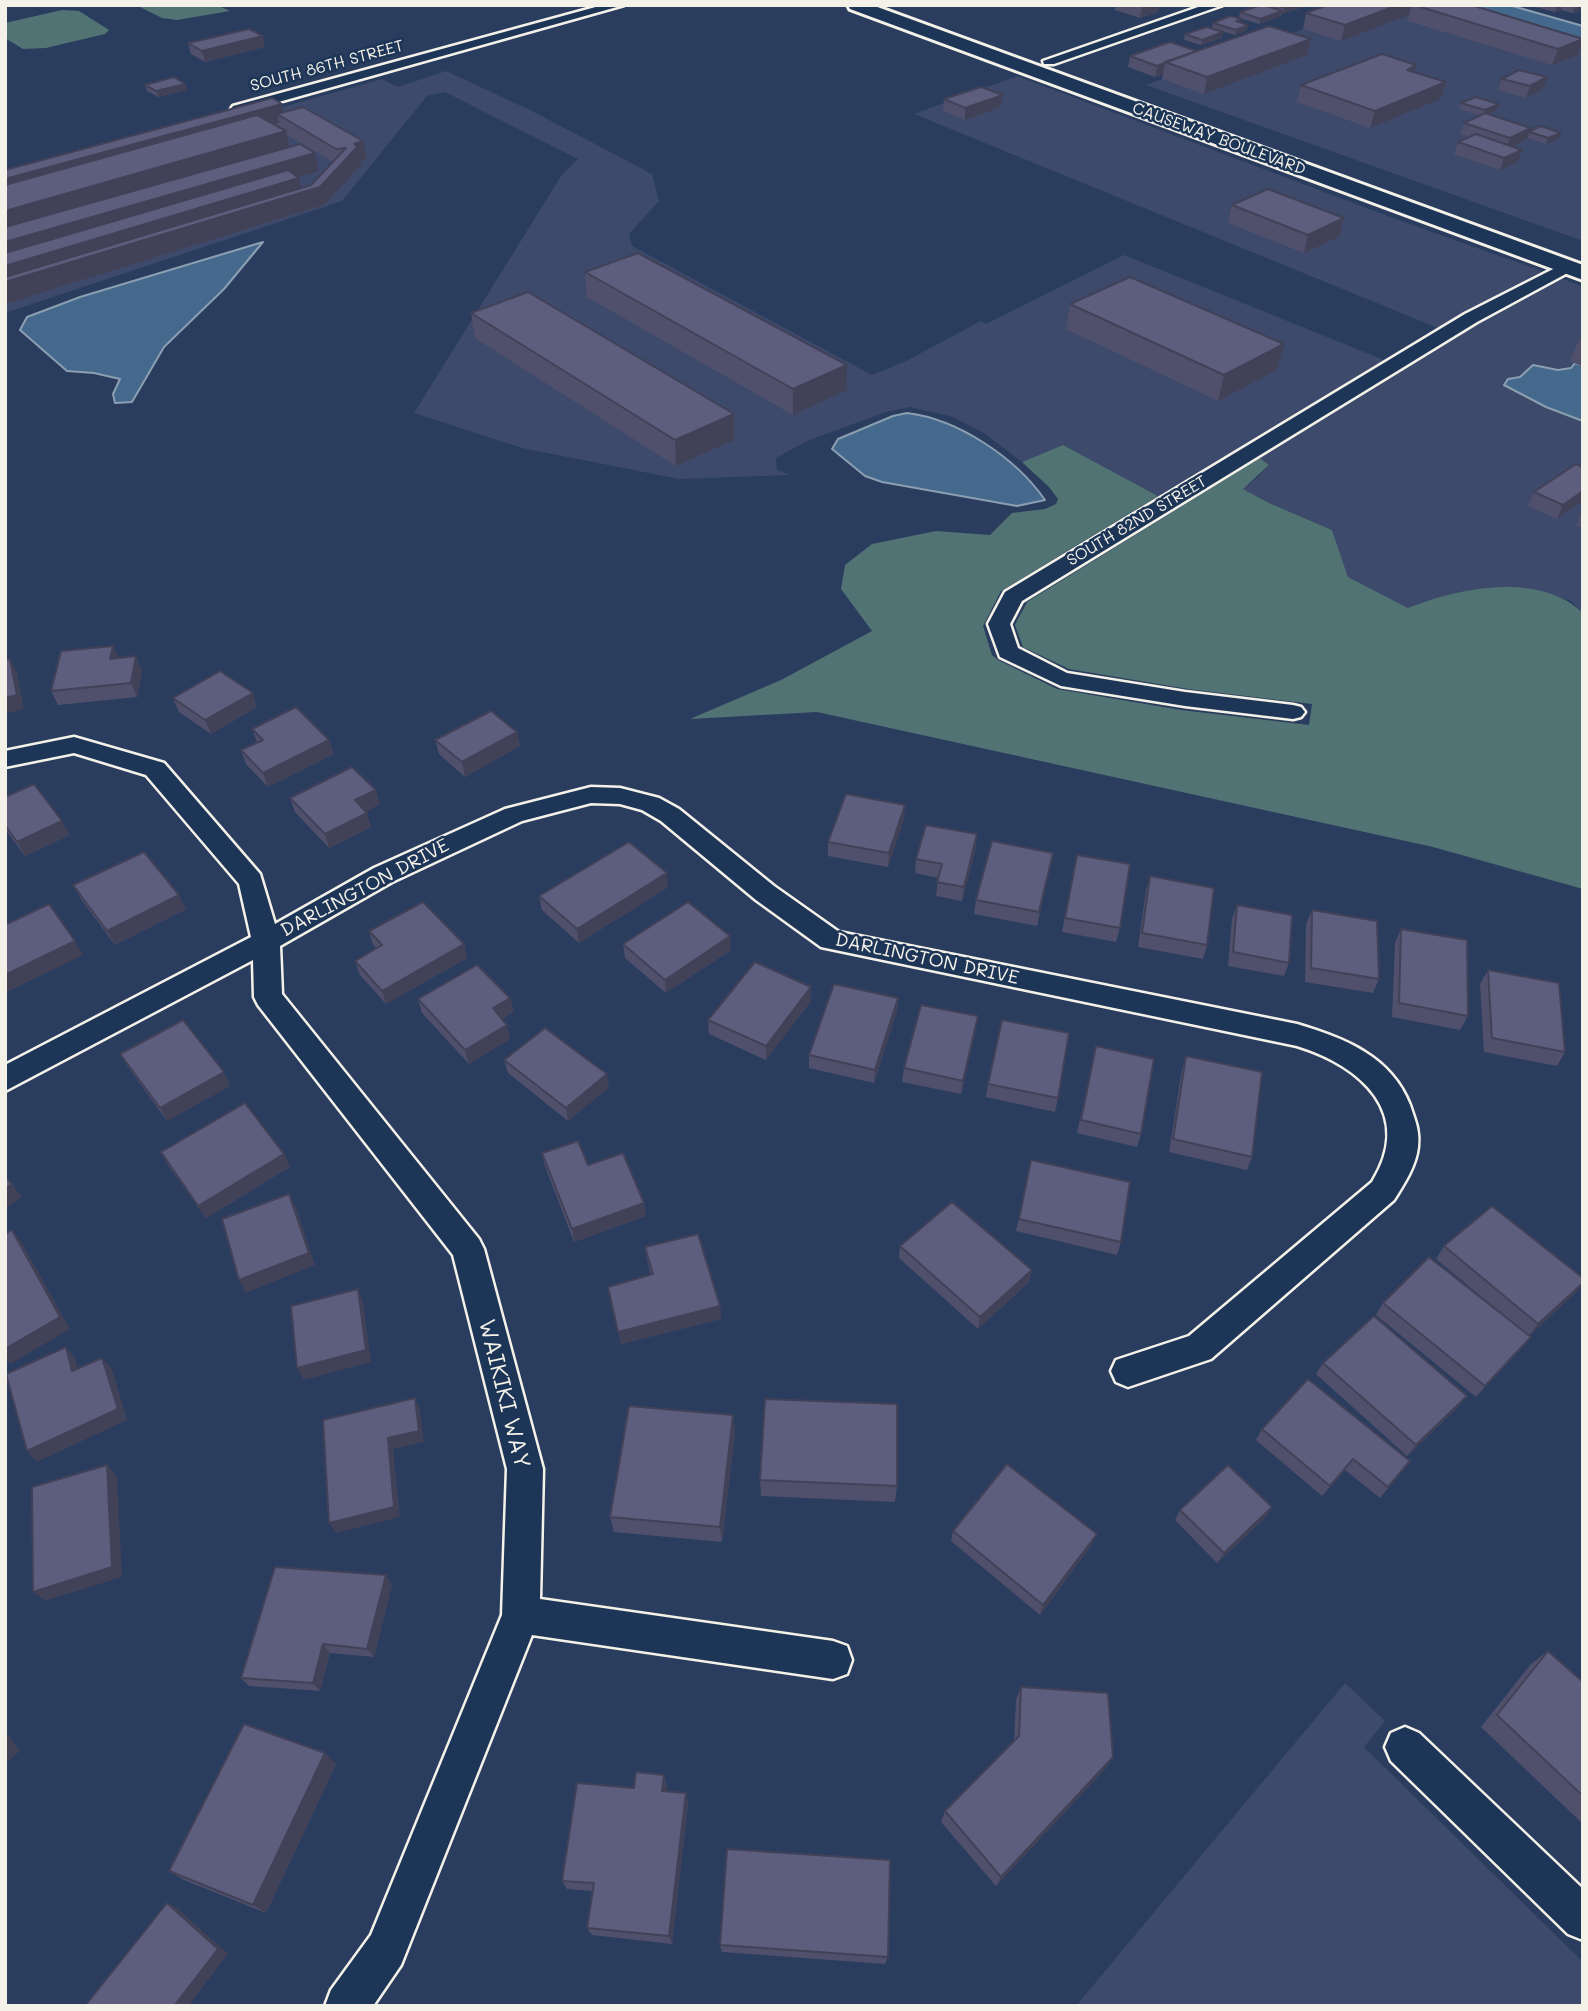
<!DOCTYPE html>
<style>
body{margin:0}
#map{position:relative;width:1588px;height:2011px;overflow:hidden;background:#2a3d5f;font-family:Mali,sans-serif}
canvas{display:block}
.frame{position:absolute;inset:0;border:7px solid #f4f1e8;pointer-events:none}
</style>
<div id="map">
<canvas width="1588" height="2011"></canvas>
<div class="frame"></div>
</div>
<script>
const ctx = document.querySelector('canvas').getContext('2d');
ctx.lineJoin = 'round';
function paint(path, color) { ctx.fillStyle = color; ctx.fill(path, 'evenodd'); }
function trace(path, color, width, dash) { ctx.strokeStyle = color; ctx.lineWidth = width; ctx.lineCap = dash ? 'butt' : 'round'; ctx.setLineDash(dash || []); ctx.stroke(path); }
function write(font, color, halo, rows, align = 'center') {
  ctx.font = font + ' Mali,sans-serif'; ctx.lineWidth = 5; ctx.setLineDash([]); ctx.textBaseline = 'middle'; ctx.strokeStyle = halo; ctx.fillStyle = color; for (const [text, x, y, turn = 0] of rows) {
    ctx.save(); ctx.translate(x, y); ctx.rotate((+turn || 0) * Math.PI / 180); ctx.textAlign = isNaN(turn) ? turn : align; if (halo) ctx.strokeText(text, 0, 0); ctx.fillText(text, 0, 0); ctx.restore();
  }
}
paint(new Path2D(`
 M1371,5H1440L1583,45V241L1146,85Z
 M446,71L530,110L652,174L659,201L629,234L632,246L872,375L906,361L981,321L986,324L1124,255L1384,360L1158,496L1063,445L1022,462L984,433L953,417L910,407L886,412L807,441L776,458L777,470L791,475L679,479L522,448L414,413L561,176L578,159L445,92L427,96L342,201L5,313V185L382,79L398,87Z
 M1017,76L1401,221L1542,271L1438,328L914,114Z
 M1563,279L1583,287V366L1558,370L1533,365L1520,377L1508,379L1504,385L1546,407L1583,421V613L1571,601L1531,589L1495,588L1425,601L1408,608L1348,577L1332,530L1269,503L1242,489L1257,478L1269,465L1260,458L1482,322Z
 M1345,1683L1385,1721L1364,1747L1583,1962V2006H1076Z`), '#3d4a6b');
paint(new Path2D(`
 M136,5H217L230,11L177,20L162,18Z
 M62,10L79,11L109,30L105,34L46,48L23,49L5,38V23Z
 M1063,445L1158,496L1001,591L983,626L992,655L998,660L1057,689L1181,710L1309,725L1312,704L1188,689L1069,669L1023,647L1015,625L1027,602L1260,458L1269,465L1243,489L1269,503L1332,530L1348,577L1408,608C1458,588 1539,571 1583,613V889L1433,847L817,712L690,719L781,680L872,631L841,589L845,565L872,544L936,531L990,535L1012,513L1045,509L1056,504L1058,499L1049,487L1022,462Z`), '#527373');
const water = new Path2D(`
 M1440,5H1509L1583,26V45Z
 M263,242L224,289L164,347L132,402L115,403L113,394L120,379L94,373L67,371L20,330L27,317L80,297Z
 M1575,363L1583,366V421L1546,407L1504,385L1508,379L1520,377L1533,365L1558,370L1571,368Z
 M907,413C958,419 1016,458 1045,500L1017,506L882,482L865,476L832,449L838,439L893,416Z`);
paint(water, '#45698c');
trace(water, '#8b9fb1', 2);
const minor = new Path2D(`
 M603,5H624L243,112H233L231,109L233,106Z
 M1204,5H1223L1054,64H1044L1043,61Z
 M1567,262L1573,264L1575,267L1573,270L1477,322L1022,601L1010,624L1018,648L1067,673L1185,692L1293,705L1301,707L1305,712L1301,717L1293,719L1185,706L1061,686L1000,657L988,624L1005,592L1465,314Z
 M74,737L164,763L260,874L275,924L374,868L505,809L591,787L620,788L659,798L679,809L774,886L839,932L1297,1024C1344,1038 1391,1056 1410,1105C1415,1120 1420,1131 1418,1147C1416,1166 1404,1184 1394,1200L1211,1359L1128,1387L1116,1382L1111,1371L1116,1360L1189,1336L1372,1182C1415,1113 1361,1066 1297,1046L821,947L756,900L661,821L642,810L620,804L591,803L522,821L392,882L280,946L282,994L479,1239L484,1249L543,1469L540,1599L833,1641L847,1646L852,1660L847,1674L833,1679L532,1635L401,1965L373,2006H325L331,1990L371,1935L502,1615L507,1469L453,1255L258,1005L254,997L253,960L5,1091V1065L251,937L239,884L146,775L74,753L5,767V751Z
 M1405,1727L1419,1733L1583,1889V1940L1568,1934L1391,1761L1385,1747L1391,1733Z`);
const secondary = new Path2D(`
 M848,5H872L1583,265V280L850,9Z`);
trace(minor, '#f4f1e8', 5);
trace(secondary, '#f4f1e8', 6);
paint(minor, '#1d3557');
paint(secondary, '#1d3557');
paint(new Path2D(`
 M1115,5H1159L1158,12L1140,18L1115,10Z
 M1266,5H1307V6L1282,13L1281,16L1259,24L1239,18L1240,12Z
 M1328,5H1471L1583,38V41L1578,55L1552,65L1408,21L1409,15L1341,41L1303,29L1306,13Z
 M1583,5V9L1573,13L1561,10L1555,12L1531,6Z
 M1213,23H1241L1247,30L1235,35L1221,31L1222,38L1201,45L1184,40L1185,34L1212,28Z
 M1311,39L1307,55L1204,94L1162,79L1163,74L1155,77L1128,67L1130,56L1197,51Z
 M188,43L265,47L205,62L191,54Z
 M1414,72L1446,82L1441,99L1370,128L1297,102L1301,85Z
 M1547,77L1543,89L1526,98L1498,90L1502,79Z
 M185,84L187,90L158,97L147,91L145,85Z
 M1003,95L1001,107L965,120L943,111L944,99Z
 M1461,103L1497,110L1488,114L1531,128L1530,131L1559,139L1546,144L1528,138L1512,147L1522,150L1518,162L1500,170L1454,154L1458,142L1469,137L1460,134L1464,123L1480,115L1459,109Z
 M282,104L284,113L363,141L367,159L361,160L362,164L324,205L5,304ZM287,135L333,162L311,185L302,188L299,178L298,177L319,171L290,147Z
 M1232,205L1344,218L1339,237L1304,253L1228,223Z
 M585,272L847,390L793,415L587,297Z
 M1070,304L1284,344L1277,370L1218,401L1066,329Z
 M471,313L734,440L676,466L475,338Z
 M1583,339V367L1570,361L1578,342Z
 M1583,467V501L1557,519L1528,506L1534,492Z
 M1583,511V528L1576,526Z
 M113,646L118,658L142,671L137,697L58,705L51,691Z
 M173,698L257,707L211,734L179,712Z
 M252,729L329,740L334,754L268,787L246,764L241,750L257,742Z
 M517,732L520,746L465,777L439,754L435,740Z
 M5,797L70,835L25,856L5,829Z
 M290,798L380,804L366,811L371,827L329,848L295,812Z
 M904,819L888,867L828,856V842Z
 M976,848L962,901L936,896L938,878L915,873L916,859Z
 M1077,855L1120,928L1116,942L1062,932Z
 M1050,867L1037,926L974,914L976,900Z
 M1150,876L1207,945L1203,959L1138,947L1146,890Z
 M73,885L186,909L115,945L81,899Z
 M668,887L579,943L542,910L539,896Z
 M1237,905L1289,963L1284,976L1228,966L1232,919Z
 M1312,910L1379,979L1373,993L1305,982L1306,924Z
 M1401,929L1468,1016L1460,1030L1392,1017L1395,943Z
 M369,931L464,944L467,958L386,1004L360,975L355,961L377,949L373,945Z
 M623,944L731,950L666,993L625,958Z
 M1488,970L1565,1052L1557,1066L1484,1052L1480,984Z
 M510,998L514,1012L502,1019L510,1039L469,1064L422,1013L418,999Z
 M898,998L897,1011L874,1083L809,1068V1055Z
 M811,1001L766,1060L709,1034L708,1020Z
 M976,1029L961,1094L902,1082L904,1068Z
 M1096,1046L1141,1134L1137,1147L1077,1133Z
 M120,1054L230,1086L167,1121L128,1067Z
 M1186,1056L1252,1157L1247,1170L1169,1152L1182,1069Z
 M504,1060L609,1087L568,1121L508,1073Z
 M988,1084L1058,1098L1055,1112L986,1097Z
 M161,1152L284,1154L290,1167L206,1218L168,1165Z
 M542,1153L588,1165L644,1203L646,1216L574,1242L545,1166Z
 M1031,1160L1121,1242L1117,1255L1016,1231Z
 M900,1246L1032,1270L1029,1282L978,1329L899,1258Z
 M1444,1246L1583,1278V1283L1575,1293L1529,1336L1521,1349L1476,1397L1376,1315L1383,1303L1518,1327L1436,1259Z
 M645,1247L720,1306L721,1319L621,1344L610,1299L651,1275L647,1259Z
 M1323,1363L1467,1396L1458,1407L1407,1456L1316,1374Z
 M733,1415L735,1432L722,1542L614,1532L610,1517Z
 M1262,1429L1410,1461L1380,1498L1345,1470L1322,1496L1256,1440Z
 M760,1480L897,1486L895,1502L761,1496Z
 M1180,1510L1265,1518L1217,1563L1175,1520Z
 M953,1531L1092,1544L1040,1615L951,1541Z
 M386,1575L392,1585L374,1657L330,1653L320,1691L249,1686L241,1678Z
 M1548,1651L1583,1682V1824L1481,1727L1531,1664Z
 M1021,1687L1113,1757L1106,1768L996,1886L941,1822L945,1811L1014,1741L1016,1700Z
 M325,1753L336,1764L266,1913L184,1880L169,1871Z
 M664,1775L667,1786L666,1791L686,1793L688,1804L672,1944L592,1935L587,1928L592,1891L567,1889L562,1881L634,1788Z
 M720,1945L888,1957L885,1964L722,1952Z`), '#50506c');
paint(new Path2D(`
 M1149,5H1159L1158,12L1140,18L1142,7Z
 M1294,5H1307V6L1283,14L1285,8Z
 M1398,5H1412L1409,15L1341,41L1345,25Z
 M1557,5H1562L1561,10L1555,12Z
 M1575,5H1583V9L1573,13Z
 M1282,11L1281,16L1259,24L1260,19Z
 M1248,25L1247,30L1235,35L1236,30Z
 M1223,32L1222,38L1201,45L1202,40Z
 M263,36L265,47L205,62L202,51Z
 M1311,39L1307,55L1204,94L1207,77Z
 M1583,39L1578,55L1552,65L1558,49Z
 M1165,63L1163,74L1155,77L1157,66Z
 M1416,65L1411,82L1407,70Z
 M1547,77L1543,89L1526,98L1530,86Z
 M1446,82L1441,99L1370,128L1375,111Z
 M185,84L187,90L158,97L156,91Z
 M1003,95L1001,107L965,120V108Z
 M282,104L285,119L277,114L279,123L5,199V179Z
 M1499,104L1497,110L1483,116L1485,110Z
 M1531,128L1527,139L1506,150L1510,138Z
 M286,131L291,154L5,237V211Z
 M1561,133L1559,139L1546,144L1548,138Z
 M363,141L367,159L361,160L362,164L324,205L5,304V266L299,178L303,192L320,187L354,144Z
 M1522,150L1518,162L1500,170L1504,158Z
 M315,153L319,171L5,263V242Z
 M1344,218L1339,237L1304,253L1308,235Z
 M1284,344L1277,370L1218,401L1224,375Z
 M847,365V390L793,415V389Z
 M734,414V440L676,466L675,440Z
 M1583,491V501L1557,519L1563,505Z
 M113,646L119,660L110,659Z
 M136,656L142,671L137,697L131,683Z
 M10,659L17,673L24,709L5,714V698Z
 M253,693L257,707L211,734L205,720Z
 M517,732L520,746L465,777L462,762Z
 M329,740L334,754L268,787L263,773Z
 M376,790L380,804L360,815L355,800Z
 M905,805L904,819L888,867L889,853Z
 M367,813L371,827L329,848L325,834Z
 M62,821L70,835L25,856L17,842Z
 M977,834L976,848L962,901L964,887Z
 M667,873L668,887L579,943L577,929Z
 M179,895L186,909L115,945L107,931Z
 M730,936L731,950L666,993L665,980Z
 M75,941L83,955L5,993V975Z
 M464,944L467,958L386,1004L382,991Z
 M811,987V1001L766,1060V1046Z
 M510,998L514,1012L496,1022L493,1008Z
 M898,998L897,1011L874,1083L875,1070Z
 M978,1016L976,1029L961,1094L963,1081Z
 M507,1025L510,1039L469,1064L465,1050Z
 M224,1072L230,1086L167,1121L160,1108Z
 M607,1074L609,1087L568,1121L566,1108Z
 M284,1154L290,1167L206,1218L198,1206Z
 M12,1184L22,1197L5,1209V1189Z
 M289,1194L296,1207L315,1265L246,1293L239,1280Z
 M644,1203L646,1216L574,1242L572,1229Z
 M12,1230L22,1243L70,1329L10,1364L5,1358V1349Z
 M1032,1270L1029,1282L978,1329L980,1317Z
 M1583,1283L1575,1293L1529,1336L1538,1324Z
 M358,1289L363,1302L371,1362L304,1380L297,1368Z
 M720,1306L721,1319L621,1344L618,1332Z
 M1531,1337L1521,1349L1476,1397L1485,1386Z
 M66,1347L75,1358L82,1383L72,1371Z
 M102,1358L112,1369L127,1420L37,1462L27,1451Z
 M1467,1396L1458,1407L1407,1456L1416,1445Z
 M415,1398L420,1410L424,1442L393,1449L400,1517L336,1533L329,1523Z
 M733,1415L735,1432L722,1542L720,1527Z
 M1353,1459L1345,1470L1322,1496L1330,1486Z
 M107,1465L117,1476L122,1577L45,1601L33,1592Z
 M1272,1507L1265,1518L1217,1563L1224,1553Z
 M1097,1534L1092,1544L1040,1615L1043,1605Z
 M386,1575L392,1585L374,1657L367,1649Z
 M323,1644L330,1653L320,1691L313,1683Z
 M5,1730L20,1751L5,1764Z
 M325,1753L336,1764L266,1913L253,1905Z
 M1113,1757L1106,1768L996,1886L1001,1877Z
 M664,1775L667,1786L665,1801L662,1791Z
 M686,1793L688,1804L672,1944L669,1936Z
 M167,1903L177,1908L228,1954L188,2006H174Z`), '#414158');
const building = new Path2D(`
 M1261,5H1264L1282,11L1260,19L1240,12Z
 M1276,5H1294L1285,8Z
 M1328,5H1398L1345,25L1306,13Z
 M1414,5H1471L1583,39L1558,49Z
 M1230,16L1242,19L1236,21L1248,25L1236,30L1213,23Z
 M1269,26L1311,39L1207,77L1165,62Z
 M1207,27L1223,32L1202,40L1185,34Z
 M249,29L263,36L202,51L188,43Z
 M1170,42L1197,51L1157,66L1130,56Z
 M1382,54L1416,65L1407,70L1446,82L1375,111L1301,85Z
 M1519,70L1547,77L1530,86L1502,79Z
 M174,77L185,84L156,91L145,85Z
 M981,87L1003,95L965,108L944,99Z
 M1476,97L1499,104L1485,110L1461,103Z
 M272,98L282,104L5,179V170Z
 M303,107L363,141L354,144L358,146L320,187L5,282V277L311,185L346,148L336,149L277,114Z
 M1485,113L1531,128L1510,138L1464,123Z
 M257,115L286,131L5,211V185Z
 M1541,126L1561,133L1548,138L1530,132V131Z
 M1476,134L1522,150L1504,158L1458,142Z
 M300,144L315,153L5,242V227Z
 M288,170L299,178L5,266V253Z
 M1268,189L1344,218L1308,235L1232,205Z
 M638,253L847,365L793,389L585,272Z
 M1130,277L1284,344L1224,375L1070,304Z
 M528,292L734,414L675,440L471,313Z
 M1576,464L1583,467V491L1563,505L1534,492Z
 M113,646L110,659L136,656L131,683L51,691L61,651Z
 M10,659L17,695L5,698V660Z
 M220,671L253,693L205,720L173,698Z
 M296,707L329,740L263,773L241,750L263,740L252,729Z
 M491,711L517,732L462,762L435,740Z
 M352,767L376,790L355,800L367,813L325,834L290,798Z
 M34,784L62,821L17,842L5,825V797Z
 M846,794L905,805L889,853L828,842Z
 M926,825L977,834L964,887L937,882L942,864L916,859Z
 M992,841L1053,853L1039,912L976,900Z
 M629,842L667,873L577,929L539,896Z
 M144,852L179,895L107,931L73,885Z
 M1077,855L1130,864L1120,928L1065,918Z
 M1150,876L1214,888L1207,945L1142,933Z
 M423,902L464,944L382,991L355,961L382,945L369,931Z
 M688,902L730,936L665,980L623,944Z
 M49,904L75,941L5,975V925Z
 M1237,905L1292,915L1289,963L1233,952Z
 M1312,910L1377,921L1379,979L1311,968Z
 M1401,929L1467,940L1468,1016L1399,1003Z
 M755,962L811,987L766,1046L708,1020Z
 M477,965L510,998L493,1008L507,1025L465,1050L418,999Z
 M1488,970L1559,983L1565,1052L1492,1038Z
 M834,984L898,998L875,1070L809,1055Z
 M921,1005L978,1016L963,1081L904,1068Z
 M183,1020L224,1072L160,1108L120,1054Z
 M1002,1020L1069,1033L1058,1098L988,1084Z
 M545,1028L607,1074L566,1108L504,1060Z
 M1096,1046L1154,1059L1141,1134L1081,1120Z
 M1186,1056L1262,1072L1252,1157L1173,1139Z
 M245,1103L284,1154L198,1206L161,1152Z
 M578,1141L588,1165L623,1153L644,1203L572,1229L542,1153Z
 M1031,1160L1130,1182L1121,1242L1019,1219Z
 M5,1177L12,1184L5,1189Z
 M289,1194L309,1253L239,1280L222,1219Z
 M952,1202L1032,1270L980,1317L900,1246Z
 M1492,1206L1583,1278V1283L1538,1324L1444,1246Z
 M12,1230L60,1317L5,1349V1234Z
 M698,1234L720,1306L618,1332L608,1287L653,1274L645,1247Z
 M1429,1257L1531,1337L1485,1386L1383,1303Z
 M358,1289L366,1350L297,1368L291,1306Z
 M1374,1316L1467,1396L1416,1445L1323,1363Z
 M66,1347L72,1371L102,1358L118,1409L27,1451L6,1374Z
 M1308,1379L1410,1461L1388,1487L1353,1459L1330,1486L1262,1429Z
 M415,1398L419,1431L388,1438L394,1507L329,1523L323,1420Z
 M765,1399L897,1404V1486L760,1480Z
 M629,1406L733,1415L720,1527L610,1517Z
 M1007,1464L1097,1534L1043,1605L953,1531Z
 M107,1465L112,1567L33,1592L32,1487Z
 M1228,1465L1272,1507L1224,1553L1180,1510Z
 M275,1567L386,1575L367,1649L323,1644L313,1683L241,1678Z
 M1548,1651L1583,1682V1796L1497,1715Z
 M1021,1687L1108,1693L1113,1757L1001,1877L945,1811L1019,1736Z
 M244,1724L325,1753L253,1905L169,1871Z
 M636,1772L664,1775L662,1791L686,1793L669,1936L587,1928L594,1883L562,1881L577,1783L634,1788Z
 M727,1849L890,1860L888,1957L720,1945Z
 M167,1903L218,1949L174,2006H85Z`);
paint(building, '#5d5d7e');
trace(building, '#414158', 2);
write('16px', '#f4f1e8', '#1d3557', [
 ["SOUTH 86TH STREET",327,66,-15],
 ["CAUSEWAY BOULEVARD",1219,139,20],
 ["SOUTH 82ND STREET",1137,521,-31]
]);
write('19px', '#f4f1e8', '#1d3557', [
 ["DARLINGTON DRIVE",365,888,-28],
 ["DARLINGTON DRIVE",927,959,12]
]);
write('23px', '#f4f1e8', '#1d3557', [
 ["WAIKIKI WAY",504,1394,76]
]);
</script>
